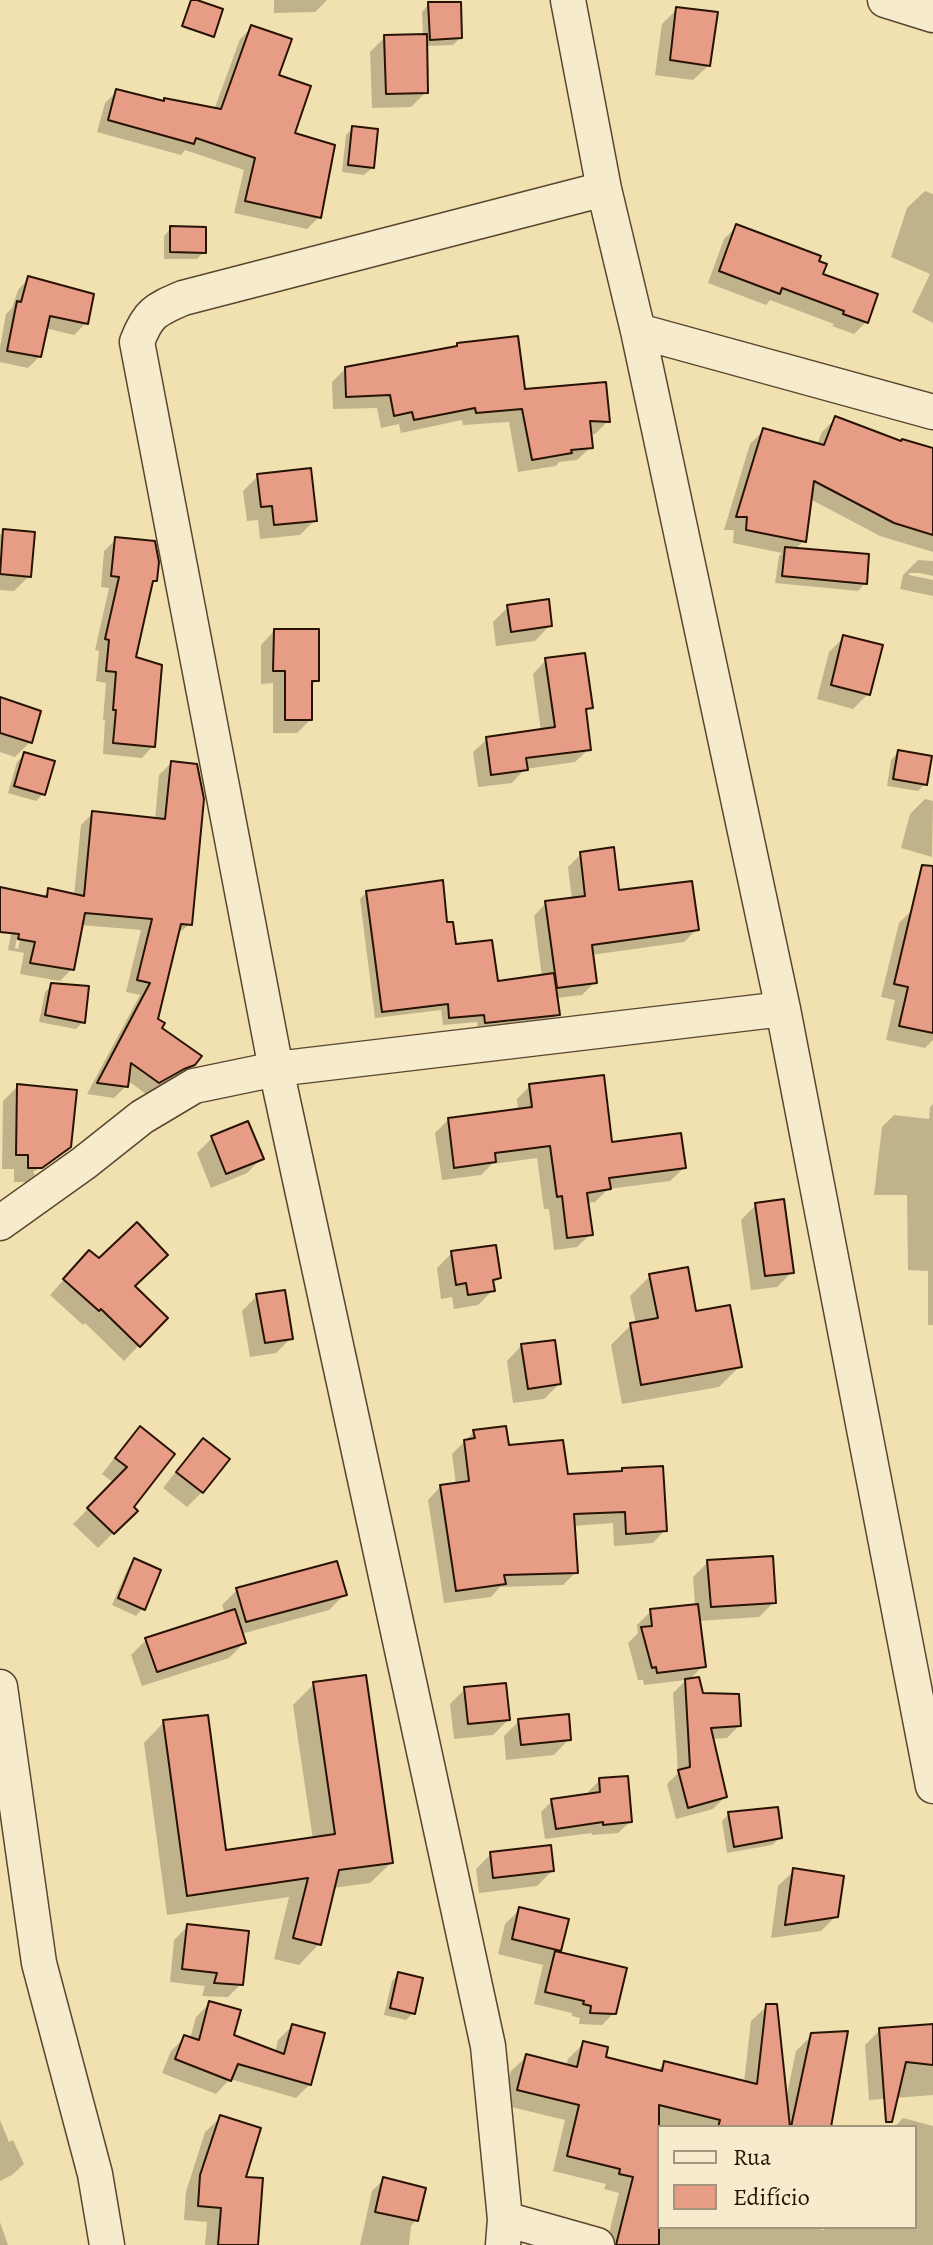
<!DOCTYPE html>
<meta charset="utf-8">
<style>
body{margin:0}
#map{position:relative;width:933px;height:2245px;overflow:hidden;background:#f1e0b0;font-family:Alegreya,serif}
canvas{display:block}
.legend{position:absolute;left:657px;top:2125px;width:260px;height:104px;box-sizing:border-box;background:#f6ebcc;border:2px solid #a4947c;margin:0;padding:10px 14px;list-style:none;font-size:24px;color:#281204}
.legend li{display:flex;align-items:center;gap:16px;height:40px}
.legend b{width:40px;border:2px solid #a4947c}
</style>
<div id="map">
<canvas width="933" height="2245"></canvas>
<ul class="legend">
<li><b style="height:10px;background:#f6ebcc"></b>Rua</li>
<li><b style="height:22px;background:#e69c85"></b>Edifício</li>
</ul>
</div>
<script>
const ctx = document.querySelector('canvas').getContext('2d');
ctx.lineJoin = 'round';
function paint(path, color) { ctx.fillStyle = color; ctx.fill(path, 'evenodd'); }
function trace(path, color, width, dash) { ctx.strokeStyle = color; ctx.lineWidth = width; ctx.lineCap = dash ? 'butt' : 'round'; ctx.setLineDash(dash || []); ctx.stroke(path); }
paint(new Path2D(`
 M274,0H327L315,12L274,13Z
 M429,4L460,38L453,45L425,46L426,92L411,107L372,108L370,52L385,37L423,36L422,12Z
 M677,9L709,65L693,80L655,75L662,24Z
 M252,27L277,76L293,134L319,217L307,229L234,213L244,170L185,150L181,155L97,132L105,103L117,91L162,103L214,110L240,39Z
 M353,128L372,168L364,175L342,172L346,135Z
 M925,191L933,194V323L912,312L930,274L891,257L907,208Z
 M736,227L821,275L866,322L854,334L832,326L834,324L770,300L766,305L708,283L724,239Z
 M171,228L204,252L197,259H164V236Z
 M29,278L86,323L74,335L45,328L40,356L28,368L0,362V347L6,314L12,308L18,290Z
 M458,345L523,392L608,421L595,434H589L591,447L577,460L559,462L556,466L518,472L509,422L463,425L462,420L401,433L399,424L381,428L377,408L333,409L332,382L346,368L455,348Z
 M836,418L900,443L933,450V552L880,536L810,499L804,541L795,549L865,583L858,591L775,583L779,556L782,553L733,543L734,530H724L750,444L764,430L817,445L822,432Z
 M258,476L315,520L300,535L260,539L258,520L247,521L243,491Z
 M4,531L29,576L14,591L0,590V535Z
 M116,539L155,580L150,585L134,659L153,746L142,758L103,754L105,720H103L106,683L96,681L99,651L95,650L109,588L101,587L104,551Z
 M918,560L933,561V576L920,573H909V575L933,580V596L900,589L903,575Z
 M508,607L550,625L535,641L496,646L493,622Z
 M274,631L317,680L310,688V720L297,733H273V683L261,684V645Z
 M844,637L868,694L853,709L817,699L829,652Z
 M546,660L590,707L584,713L589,749L575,762L525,769L512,783L478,787L473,752L487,739L541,731L533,674Z
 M0,700L30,742L15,757L0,752Z
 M898,752L925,784L918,791L887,786L891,760Z
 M25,754L43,794L36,801L8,793L17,762Z
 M171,763L190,924L176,935L156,1020L159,1028L194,1064L181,1077L170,1080L146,1094L127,1080L126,1086L114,1098L87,1094L140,995L126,992L141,930L80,925L72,969L60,981L20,974L24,953L8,950L16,907L41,898L49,891L74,896L81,825L93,813L155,820L159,775ZM23,906H27L18,949L15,948Z
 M925,799L933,801L932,857L901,848L910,814Z
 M581,854L617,892L697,929L684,942L591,955L595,982L582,995L556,998L558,1014L551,1021L478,1029L477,1022L443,1025L441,1010L375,1018L360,899L367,892L446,924L454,946L497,983L542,977L534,916L546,903L572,900L568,867Z
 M913,909L933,910V1040L925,1048L886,1040L895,1000L881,997L899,923Z
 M52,985L83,1022L76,1029L39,1022L45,992Z
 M18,1086L69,1147L58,1158V1155L33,1172L35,1175L26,1182H14V1169H2L3,1101Z
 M530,1086L611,1145L684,1168L670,1181L608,1189L595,1202L586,1203L591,1234L577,1247L554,1250L549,1209H544L537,1158L492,1164L481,1175L442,1180L435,1133L448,1120L518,1110L517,1099Z
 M933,1104V1325H928V1271L908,1270L907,1195H874L882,1127L894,1115L929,1119L930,1107Z
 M247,1124L262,1158L247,1173L211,1188L197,1153L212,1138Z
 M756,1205L792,1272L777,1287L751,1290L741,1220Z
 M452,1253L499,1278L492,1284L493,1290L478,1305L454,1309L452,1297L441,1299L437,1268Z
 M74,1268L133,1287L165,1318L124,1361L85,1323L83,1325L50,1295Z
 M650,1276L739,1367L719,1387L622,1404L611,1345L631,1325L636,1324L630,1296Z
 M257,1296L291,1338L276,1353L250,1357L242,1311Z
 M522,1345L559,1384L544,1399L513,1403L507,1361Z
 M140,1429L131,1507L135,1511L98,1548L73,1524L114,1483L102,1474L125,1444Z
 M474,1432L566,1476L620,1473L623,1470L665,1530L653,1543L614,1546L613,1523L573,1526L576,1572L563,1585L500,1587L491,1597L444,1603L428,1500L440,1487L456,1485L452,1454Z
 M203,1441L202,1492L187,1507L163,1488L188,1456Z
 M135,1561L143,1608L136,1616L112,1605L128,1568Z
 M708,1562L774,1602L759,1617L698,1621L703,1666L689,1680L701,1695L739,1726L727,1738L711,1739L725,1797L713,1809L676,1819L667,1784L678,1773L673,1693L686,1680L644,1685L643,1680H638L628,1643L638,1633L637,1625L651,1611L695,1606L693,1577Z
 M237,1590L344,1595L329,1610L241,1634L244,1643L229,1658L142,1686L131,1655L146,1640L225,1614L222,1605Z
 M314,1684L391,1863L370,1883L333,1888L319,1944L299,1965L274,1959L289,1897L167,1915L144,1743L164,1722L225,1853L313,1840L293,1705Z
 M465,1689L508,1720L493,1735L454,1739L450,1704Z
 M519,1721L569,1739L554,1755L506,1760L504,1736Z
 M600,1780L630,1822L618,1833L592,1835V1833L545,1839L541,1812L552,1801L589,1796L588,1792Z
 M729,1814L780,1838L772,1845L727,1853L722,1821Z
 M491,1854L552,1871L537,1886L479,1893L476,1869Z
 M794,1871L836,1916L821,1931L771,1938L778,1886Z
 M520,1909L559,1950L556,1953L614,2013L602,2025L579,2024L580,2018L572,2016V2013L534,2004L543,1965L498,1954L505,1924Z
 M188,1926L241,1984L228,1997L202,1996L205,1986L170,1982L174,1940Z
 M399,1974L413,2013L406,2020L384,2015L392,1981Z
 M210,2003L231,2036L275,2053L278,2040L292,2026L310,2084L296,2098L230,2079L216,2094L162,2073L171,2051L185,2037L190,2039L196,2017Z
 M767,2006L786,2099L796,2051L812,2035L829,2127H659V2227H810L824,2230L827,2227H915V2127H894L903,2118L933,2126V2245H606L619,2193L604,2189L606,2184L553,2171L565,2120L503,2105L511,2071L527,2056L566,2066L568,2059L584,2043L603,2059L656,2072L665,2063L744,2083L751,2021Z
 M933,2026V2095L869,2100L865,2045L880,2030Z
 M221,2117L243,2178L256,2245H205L207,2222L184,2220L186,2192L205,2132Z
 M0,2120L9,2142L13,2140L24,2164L12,2175L0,2181Z
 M384,2179L416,2220L411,2226L409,2245H360L372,2191Z
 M0,2222L8,2245H0Z`), '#0003');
const building = new Path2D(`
 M191,0H197L223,9L214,37L182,26Z
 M428,2H461L462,38L430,40Z
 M676,7L718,12L710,66L670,60Z
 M251,25L292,39L279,75L311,86L295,133L335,145L321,218L245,201L255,158L196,138L194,144L108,120L116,89L164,101V98L221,109Z
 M427,34L428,93L386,94L384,35Z
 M352,126L378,129L374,168L348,165Z
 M736,224L821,256L819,261L827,264L823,274L878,294L868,323L843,314L844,311L782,288L780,294L719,271Z
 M170,226L206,227V253L170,252Z
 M28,276L94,294L88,324L50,316L41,357L7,351L17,301L21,302Z
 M518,336L525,389L606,382L610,422L590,421L593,448L571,450L572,453L532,460L522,409L476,413L475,408L414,420L412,412L394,416L390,395L346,397L345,367L457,346V343Z
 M835,416L901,441L902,439L933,448V535L894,523L814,481L806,542L746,530L747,517H736L763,428L824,445Z
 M311,468L317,521L274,525L272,506L261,507L257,474Z
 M3,529L35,532L31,577L0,574Z
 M115,537L155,541L159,562L157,581H153L136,657L162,665L155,747L113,743L116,710H113L116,672L106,671L109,640L105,639L119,577L111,576Z
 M785,547L869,554L867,584L782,576Z
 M549,599L552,626L511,632L507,605Z
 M274,629H319V681H312V720H285V671H273Z
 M843,635L883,645L870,695L831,685Z
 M585,653L593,708L586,709L591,750L526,758L528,770L491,775L486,737L555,727L545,658Z
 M0,697L41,711L32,743L0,733Z
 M898,750L932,756L927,785L893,779Z
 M24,752L55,761L45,795L14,786Z
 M171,761L197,764L204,799L192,925L181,924L158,1019L165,1023L162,1028L202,1056L195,1065L184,1069L159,1083L131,1063L128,1087L97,1083L150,983L137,980L152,919L85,913L74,970L30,963L35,942L18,939L19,934L0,932V887L47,897L48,888L84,896L92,811L165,819Z
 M614,847L619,890L692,881L699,930L592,945L597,983L557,988L545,901L585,896L580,852Z
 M922,865L933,866V1033L899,1026L908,987L894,984Z
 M443,880L447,922H453L456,944L492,940L498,981L554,973L560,1015L485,1023L484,1015L449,1018L448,1004L382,1012L366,891Z
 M51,983L89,986L85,1023L45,1015Z
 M604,1075L612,1142L681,1133L686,1168L609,1178L611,1189L587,1193L593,1235L567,1238L562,1196L557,1197L550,1146L495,1153L496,1162L454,1168L448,1118L532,1107L529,1084Z
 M17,1084L77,1090L71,1147L42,1168H28V1155H16Z
 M248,1121L264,1159L226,1174L211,1136Z
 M784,1199L794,1273L765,1276L755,1203Z
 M137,1222L168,1255L135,1286L168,1318L140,1347L101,1309L99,1311L63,1279L89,1250L99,1258Z
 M496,1245L501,1278L493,1280L495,1291L468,1295L466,1283L456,1285L451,1251Z
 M688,1267L696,1311L730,1305L742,1367L641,1385L630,1323L658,1318L649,1274Z
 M285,1290L293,1339L265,1343L256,1294Z
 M555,1340L561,1384L528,1389L521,1344Z
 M140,1426L175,1454L134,1507L138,1511L114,1534L87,1508L127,1467L115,1458Z
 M506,1426L509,1445L563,1440L568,1474L622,1471V1468L663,1466L667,1531L626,1534L625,1512L574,1514L578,1573L504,1575L506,1584L456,1591L440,1485L469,1481L464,1440L475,1438L473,1430Z
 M203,1438L230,1459L203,1493L176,1472Z
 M773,1556L776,1603L711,1607L707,1560Z
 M134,1558L161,1570L145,1610L118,1598Z
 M337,1561L347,1595L246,1622L236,1588Z
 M698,1604L706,1667L657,1673L656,1667L652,1668L641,1627L652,1626L650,1609Z
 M235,1609L246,1643L157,1672L145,1638Z
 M366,1675L393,1863L339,1870L321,1945L293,1938L308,1878L187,1896L163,1720L208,1715L226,1850L335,1834L313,1682Z
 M699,1677L703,1693L739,1694L741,1726L711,1728L727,1797L688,1808L678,1770L690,1767L685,1679Z
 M506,1683L510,1720L468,1724L464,1687Z
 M569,1714L571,1740L521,1745L518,1719Z
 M628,1776L632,1822L603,1825V1822L556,1829L551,1799L600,1792L599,1778Z
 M778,1807L782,1838L734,1847L728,1812Z
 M551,1845L554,1871L493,1878L490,1852Z
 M793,1868L844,1876L838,1917L785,1925Z
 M519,1907L569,1919L561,1951L512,1939Z
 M187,1924L249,1931L243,1985L214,1983L217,1973L182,1969Z
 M555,1951L627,1968L616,2014L590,2013L591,2006L583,2004L584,2001L545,1992Z
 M398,1972L423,1978L415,2014L390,2008Z
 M209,2001L241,2010L234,2035L284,2054L292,2024L325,2033L311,2085L238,2064L231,2081L175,2059L184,2035L199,2040Z
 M766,2004H777L790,2127H718L720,2120L659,2105V2245H616L633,2177L619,2174L620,2169L567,2156L579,2105L517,2090L526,2054L577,2067L583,2041L608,2047L606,2057L662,2071L664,2061L757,2084Z
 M933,2024V2065L906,2062L892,2122H886L879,2028Z
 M848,2031L831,2127H791L811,2033Z
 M220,2115L261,2128L246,2177L263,2178L258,2245H218L221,2208L198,2206L200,2175Z
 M383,2177L426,2188L418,2221L375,2212Z`);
paint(building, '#e69c85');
trace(building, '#281204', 2);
const minor = new Path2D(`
 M568,0L604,189L638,331L783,1009L933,1786
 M885,0L933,15
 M638,331L933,412
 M0,1223L84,1163L142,1117L194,1086L276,1069L783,1009
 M0,1687L39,1963L95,2174L107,2245
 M505,2219L597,2245
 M503,2245L505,2219L488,2046L276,1069L137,342C148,313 155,310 183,298L604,189`);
trace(minor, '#5a462f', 37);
trace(minor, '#f6ebcc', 34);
</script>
